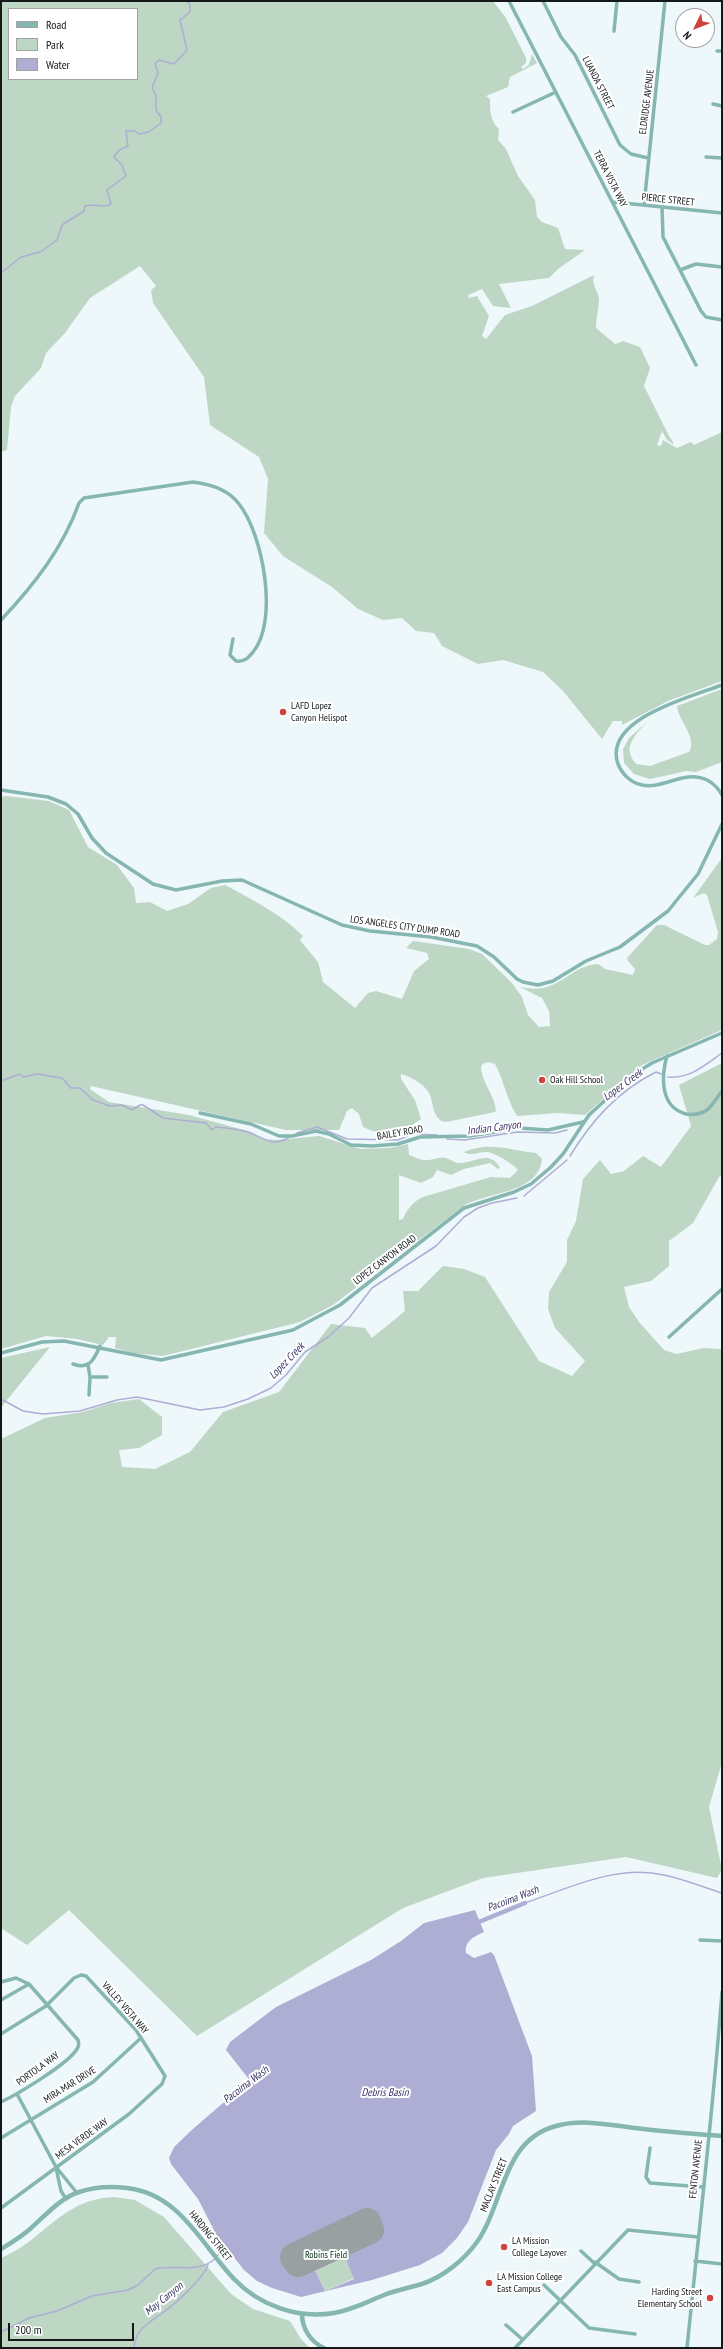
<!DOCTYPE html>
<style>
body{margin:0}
#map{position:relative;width:723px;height:2349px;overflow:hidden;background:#eef8fb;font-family:"PT Sans Narrow",sans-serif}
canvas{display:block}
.frame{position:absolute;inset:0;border:2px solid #141819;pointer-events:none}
.legend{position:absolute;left:8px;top:8px;width:130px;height:72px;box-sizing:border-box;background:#fff;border:1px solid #a1a3a3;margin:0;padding:5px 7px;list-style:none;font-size:12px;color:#141819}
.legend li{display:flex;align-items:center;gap:8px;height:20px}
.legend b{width:20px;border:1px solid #a1a3a3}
.north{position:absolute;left:675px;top:8px;width:40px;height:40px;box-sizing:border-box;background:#fff;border:1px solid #a1a3a3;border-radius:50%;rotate:227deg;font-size:11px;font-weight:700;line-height:16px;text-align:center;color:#141819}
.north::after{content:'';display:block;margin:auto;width:14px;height:18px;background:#d0423d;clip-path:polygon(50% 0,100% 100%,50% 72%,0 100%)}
.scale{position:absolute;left:8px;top:2323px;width:126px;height:18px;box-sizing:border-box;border:2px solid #141819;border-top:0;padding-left:5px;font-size:12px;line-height:14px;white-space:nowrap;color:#141819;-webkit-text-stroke:3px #fff;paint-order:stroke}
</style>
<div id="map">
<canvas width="723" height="2349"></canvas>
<div class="frame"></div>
<ul class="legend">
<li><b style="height:5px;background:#85b6b0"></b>Road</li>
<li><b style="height:11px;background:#bed6c4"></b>Park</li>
<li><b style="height:11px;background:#aeadd4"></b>Water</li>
</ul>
<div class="north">N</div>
<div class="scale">200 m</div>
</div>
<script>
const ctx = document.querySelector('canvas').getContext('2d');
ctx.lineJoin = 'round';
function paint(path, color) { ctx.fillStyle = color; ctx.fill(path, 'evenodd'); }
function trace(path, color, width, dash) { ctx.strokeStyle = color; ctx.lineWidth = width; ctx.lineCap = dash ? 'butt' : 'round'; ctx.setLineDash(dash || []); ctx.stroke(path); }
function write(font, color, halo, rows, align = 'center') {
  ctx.font = font + ' "PT Sans Narrow",sans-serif'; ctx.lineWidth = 4; ctx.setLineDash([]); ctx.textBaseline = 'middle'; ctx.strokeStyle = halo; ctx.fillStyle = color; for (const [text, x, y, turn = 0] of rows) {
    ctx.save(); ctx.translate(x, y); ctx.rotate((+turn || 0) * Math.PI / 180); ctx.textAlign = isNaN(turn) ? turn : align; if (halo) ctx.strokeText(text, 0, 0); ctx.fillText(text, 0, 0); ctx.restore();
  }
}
paint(new Path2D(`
 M1,1H493L506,18L526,58V63L521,67L523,69L529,65L532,54L537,63L510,77L508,87L486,96L490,99C490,110 490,121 499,129L498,140L506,149L518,176L535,200L537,217L542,222L558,228L565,249L585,250L558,269L549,278L499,284L511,308L493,306L482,289L468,295L469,298L477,296L489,316L482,336L486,339L505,315L532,306L594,275C591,286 598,290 599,299C599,308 596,317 596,328L615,344L623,341L640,347L650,368L644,386L669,436L673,442V444L667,440L662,431L657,445L661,446L663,440L677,448L691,442L694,445L722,432V681L668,701L622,725V721H613L602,739L563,691L543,672L503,660L478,664L442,646L434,633L416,631L402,618L383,620L358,609L332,587L283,556L264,533L268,479L259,457L210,425L204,377L153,303L151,290L156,286L140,266L90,298L65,333L46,353L41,368L15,396L11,407L7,450L1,452ZM9,9H137V79H9Z
 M722,689V762L696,772L686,771L650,779L634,774L624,763L623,749L629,738L648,721C636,734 621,747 636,764L650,766L689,752C698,737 678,721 677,706Z
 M6,796L49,801L69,810L88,847L117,865L134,888L136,903L150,902L167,911L188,904L211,888L225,885C253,900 281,914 303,936L300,940L318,962L323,982L355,1008L368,993L376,991L402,999L414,971L429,959L427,953L406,948L413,941L469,949L482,954L512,983L522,997L528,1015L539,1027L550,1026L549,1011L542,998L520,987C560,996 567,966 598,964L605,969L633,975L635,969L628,961L627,958L657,925H664L705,945H709L717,939L718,932L707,895L704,893L693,898L722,858V1030L642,1065L585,1115L558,1113L517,1116C507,1100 504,1081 495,1064C489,1062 486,1061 481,1066C481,1082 495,1095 496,1111L495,1112L446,1122L441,1121C431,1112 434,1103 429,1093C423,1083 411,1077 401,1074V1079L415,1100L421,1119L412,1125L375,1132L363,1127L359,1114L352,1108L347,1111L339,1130H286L91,1086L90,1089L109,1102L189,1115L251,1132L262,1139L279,1140L319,1136L361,1149L389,1148L408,1144L409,1155C415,1157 422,1161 427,1160C433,1160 441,1156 446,1158C450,1159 453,1162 458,1163C473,1164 490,1148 500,1168L498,1169L490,1163L464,1169L451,1175L437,1170L433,1177L421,1183L399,1175V1220L403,1219C406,1210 415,1200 423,1197L491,1177L510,1178L518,1170C512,1163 498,1155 488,1152C480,1151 471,1157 464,1152C490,1141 509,1150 536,1153L542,1159C539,1193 489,1192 465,1205L333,1305L300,1322L163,1356L133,1353L115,1348L116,1337H109L103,1345L77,1339L46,1336L1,1349V797Z
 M722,1063V1175L719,1177L693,1223L669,1241V1266L651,1281L624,1287L629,1307L639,1322L664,1350L676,1354L704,1348L722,1349V1762L709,1807L722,1870L717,1878L626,1857L483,1878L403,1908L197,2036L69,1910L27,1945L1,1928V1439L45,1418L83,1412L111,1403L139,1399L162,1417V1435L139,1448L119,1450L122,1467L155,1469L190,1452L223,1412L279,1392L331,1324L365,1328L372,1338L405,1311L403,1291H418L443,1266L464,1269L485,1277L539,1361L572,1376L585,1361L555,1328L548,1309L549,1292L567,1262V1240L576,1221L583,1179L600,1160L611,1174L624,1171L643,1156L661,1167L691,1126L679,1085Z
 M50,1347L3,1405L1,1409V1358Z
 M114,2197L135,2200L164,2217L231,2294L253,2309L290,2321L301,2339L310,2348H1V2258C45,2240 61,2199 114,2197Z
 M367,2217L375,2236L342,2250L354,2278L325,2291L311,2262L297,2268L289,2253Z`), '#bed6c4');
paint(new Path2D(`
 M475,1910L484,1932C475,1936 464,1941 466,1953L474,1958L491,1952L494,1955L532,2056L536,2111L513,2126L509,2134L496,2150L468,2222L457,2238L442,2253L420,2265L372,2280L301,2297L272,2288L257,2281L244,2270L217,2236L198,2199L171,2164L169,2158L174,2147L194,2128L223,2103L240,2094L248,2078L226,2050L230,2042L276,2007L371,1960L401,1941L424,1923ZM367,2217L375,2236L342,2250L354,2279L325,2291L311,2262L297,2268L289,2253Z`), '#aeadd4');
trace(new Path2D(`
 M1,273L21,257L40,252L50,245L57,240L62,225L84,211L85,206C94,203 104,209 111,204L107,190L126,176L122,165L114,157L119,150L128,146L126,131H135L139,134L149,132L161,123V117L156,110V95L152,88L158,73L155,64L159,60L174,64L187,50L180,20L190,12V5L187,1
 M668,1077C690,1079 705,1065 722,1053
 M1,1081L20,1074L23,1077L37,1074L62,1078L71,1088H80L93,1100L110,1106L122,1105L132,1110L140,1105H143L163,1118L206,1123L212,1130L216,1127C227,1128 238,1129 248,1132C266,1138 270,1148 290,1137
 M297,1133L317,1127L347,1139L398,1140L412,1134L437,1135
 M447,1139L465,1140L517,1132L555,1133L567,1130
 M570,1156C592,1120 618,1091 656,1072L661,1074
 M524,1196L567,1160
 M1,1399L23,1411L43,1414L80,1411L117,1400L137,1397L200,1410L224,1407L248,1399L271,1388L286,1375L305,1352L328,1337L349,1318L372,1288L436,1246L464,1217L478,1208L492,1203L517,1198
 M525,1903C569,1888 617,1864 664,1875C683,1879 703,1887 722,1893
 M217,2256L226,2248
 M1,2332L29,2318L57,2311L92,2296L128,2290L138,2285L155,2269C175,2264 197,2274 215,2259
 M134,2348C135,2330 148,2323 161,2314C174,2305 203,2279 208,2265`), '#aeadd4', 1.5);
trace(new Path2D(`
 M474,1924L525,1903`), '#aeadd4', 4.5);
trace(new Path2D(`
 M367,2222L370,2230L298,2263L294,2257Z`), '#98a0a2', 28);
trace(new Path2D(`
 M509,1L696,365
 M543,1L561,37L575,55L620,145L631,154L648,158
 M614,31L617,1
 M717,51H722
 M713,104L722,106
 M513,112L556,92
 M706,157L722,158
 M613,202L722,213
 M644,205L665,1
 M662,207L663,237L701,311L706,317L722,320
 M680,270L696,264L722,267
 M1,620C34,585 63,548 79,503L84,498L193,482C210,484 228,489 239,504C263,534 279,621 253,652C248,658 245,662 236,661L230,655L233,639
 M722,685C693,696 602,719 618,764C622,774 631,783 642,785C660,789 678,775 696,777C708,778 717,786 722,795
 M1,790L48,797L66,804L78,814L92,838L106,853L153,884L176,890L222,881L242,880L342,925L370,931L431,937L477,946L494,957L517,979L523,982L538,985L553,981L586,961L620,947L668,911L698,874L722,824
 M667,1056C661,1077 660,1107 686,1114C693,1115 701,1114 707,1110C713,1105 717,1097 722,1091
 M200,1113L251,1124L279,1136H292L316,1131L329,1134L351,1145L372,1146L398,1144L420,1137L470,1136L519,1128L548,1130L583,1122
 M669,1337L722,1289
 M1,1353L42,1342L64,1341L161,1360L293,1330L340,1305L464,1208L514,1192L531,1184L551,1167L563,1154L589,1115L634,1074L652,1063L722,1033
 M73,1364C89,1370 94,1360 100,1346
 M88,1365L90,1377L89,1395
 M90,1377H107
 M700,1940L722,1941
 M1,1982L16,1978L29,1984L78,2040C79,2043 79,2046 77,2049C68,2064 18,2094 1,2102
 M1,2000L29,1984
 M1,2034L46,2006L74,1978L81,1975L86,1976L136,2030L165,2076L162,2084L129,2114L1,2208
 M17,2094L56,2167L77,2193
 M1,2138L93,2082L141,2038
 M650,2148L646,2177L650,2183L703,2187
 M56,2168L61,2191L66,2199
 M581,2251L594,2263
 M695,2261L722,2264
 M595,2262L619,2279L639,2282
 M544,2285L589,2328L635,2334
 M506,2325L522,2339
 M515,2348L628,2230L698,2237
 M687,2348C699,2229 713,2111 722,1992`), '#85b6b0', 3.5);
trace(new Path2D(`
 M1,2249C11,2243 21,2237 30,2229C45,2216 60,2198 79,2192C94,2187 111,2186 127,2188C180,2194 201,2244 234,2279C260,2306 298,2319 334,2313C352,2310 367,2302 384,2295C396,2290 409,2288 422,2284C443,2277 464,2260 477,2242C504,2204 502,2140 556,2126C584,2118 614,2126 643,2129C669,2132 696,2134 722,2136
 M302,2314C302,2329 311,2342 324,2348`), '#85b6b0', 4.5);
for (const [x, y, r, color] of [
 [283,712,4,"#d0423d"],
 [542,1080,4,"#d0423d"],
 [504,2247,4,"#d0423d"],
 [489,2283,4,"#d0423d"],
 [710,2298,4,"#d0423d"]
]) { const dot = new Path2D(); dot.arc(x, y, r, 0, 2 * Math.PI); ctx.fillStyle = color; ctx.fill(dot); trace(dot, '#fff', 1.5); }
write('10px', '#141819', '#fff', [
 ["LUANDA STREET",598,83,63],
 ["ELDRIDGE AVENUE",647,102,-83],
 ["TERRA VISTA WAY",610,179,63],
 ["PIERCE STREET",668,200,6],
 ["LOS ANGELES CITY DUMP ROAD",405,927,8],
 ["BAILEY ROAD",400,1133,-10],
 ["LOPEZ CANYON ROAD",385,1260,-37],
 ["VALLEY VISTA WAY",125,2008,49],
 ["PORTOLA WAY",38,2069,-36],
 ["MIRA MAR DRIVE",70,2085,-32],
 ["MESA VERDE WAY",82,2139,-36],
 ["FENTON AVENUE",696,2169,-84],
 ["MACLAY STREET",494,2185,-68],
 ["HARDING STREET",210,2236,51]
]);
write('10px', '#141819', '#fff', [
 ["LAFD Lopez",291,706],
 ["Canyon Helispot",291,718],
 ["Oak Hill School",550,1080],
 ["LA Mission",512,2241],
 ["College Layover",512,2253],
 ["LA Mission College",497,2277],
 ["East Campus",497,2289],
 ["Harding Street",702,2292,"right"],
 ["Elementary School",702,2304,"right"]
], 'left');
write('10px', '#023218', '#fff', [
 ["Robins Field",326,2255]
]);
write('italic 11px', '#373164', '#fff', [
 ["Lopez Creek",623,1085,-36],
 ["Indian Canyon",494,1128,-7],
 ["Lopez Creek",287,1361,-46],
 ["Pacoima Wash",513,1899,-21],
 ["Pacoima Wash",246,2085,-37],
 ["Debris Basin",385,2093],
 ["May Canyon",164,2299,-39]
]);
</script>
